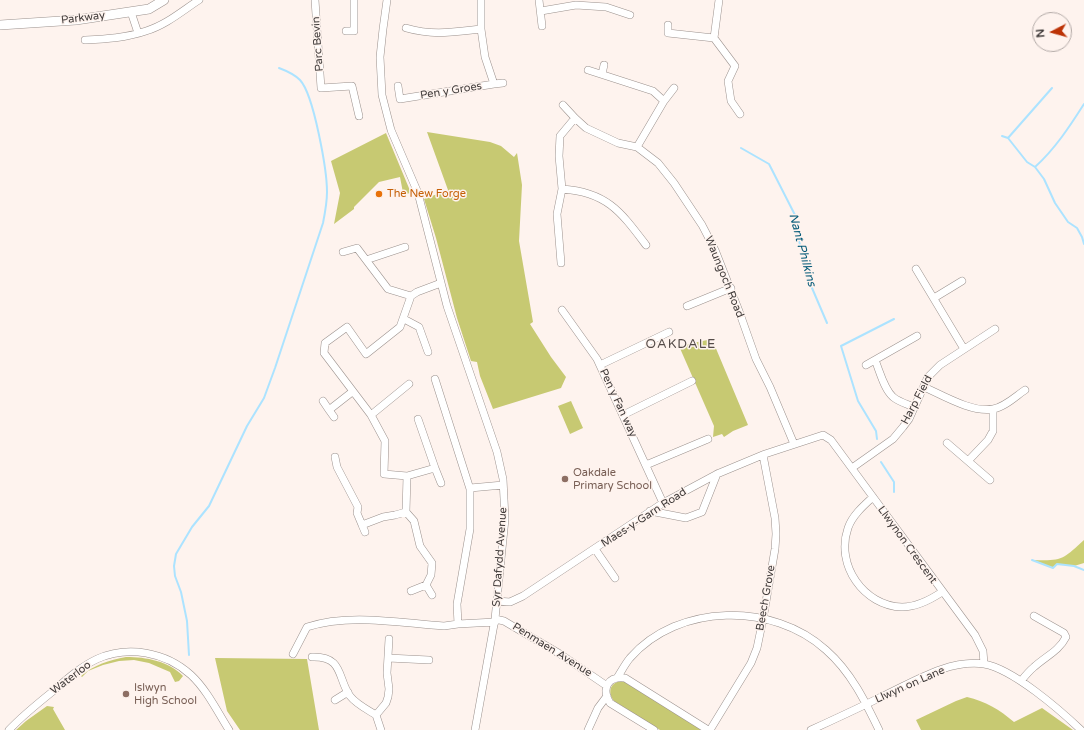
<!DOCTYPE html>
<style>
body{margin:0}
#map{position:relative;width:1084px;height:730px;overflow:hidden;background:#fef3ee;font-family:"Varela Round",sans-serif}
canvas{display:block}
.north{position:absolute;left:1032px;top:12px;width:40px;height:40px;box-sizing:border-box;background:#fef3ee;border:1px solid #b2a9a6;border-radius:50%;rotate:264deg;font-size:11px;font-weight:700;line-height:16px;text-align:center;color:#403b3a}
.north::after{content:'';display:block;margin:auto;width:14px;height:18px;background:#bc3306;clip-path:polygon(50% 0,100% 100%,50% 72%,0 100%)}
</style>
<div id="map">
<canvas width="1084" height="730"></canvas>
<div class="north">N</div>
</div>
<script>
const ctx = document.querySelector('canvas').getContext('2d');
ctx.lineJoin = 'round';
function paint(path, color) { ctx.fillStyle = color; ctx.fill(path, 'evenodd'); }
function trace(path, color, width, dash) { ctx.strokeStyle = color; ctx.lineWidth = width; ctx.lineCap = dash ? 'butt' : 'round'; ctx.setLineDash(dash || []); ctx.stroke(path); }
function write(font, color, halo, rows, align = 'center') {
  ctx.font = font + ' "Varela Round",sans-serif'; ctx.lineWidth = 3; ctx.setLineDash([]); ctx.textBaseline = 'middle'; ctx.strokeStyle = halo; ctx.fillStyle = color; for (const [text, x, y, turn = 0] of rows) {
    ctx.save(); ctx.translate(x, y); ctx.rotate((+turn || 0) * Math.PI / 180); ctx.textAlign = isNaN(turn) ? turn : align; if (halo) ctx.strokeText(text, 0, 0); ctx.fillText(text, 0, 0); ctx.restore();
  }
}
paint(new Path2D(`
 M427,132L490,142L501,146L514,157L517,153L522,185L519,241L533,322L530,324L551,357L566,377L561,388L493,409L480,376L477,362L471,361L457,318L436,238L424,199L448,190Z
 M386,133L411,193L405,194L406,197L404,198L400,177L379,182L354,207V209L334,224L340,193L331,161Z
 M712,339L748,425L733,431L724,437L722,434L713,437L714,426L679,346Z
 M571,401L583,428L570,434L558,406Z
 M126,657C146,657 169,661 183,676L179,681L175,682L170,672L149,663L134,660L119,661L103,665L88,671L82,677L81,676C94,665 109,660 126,657Z
 M215,658L307,659L319,730H240L227,711Z
 M620,681L627,682L702,730H660L614,701C608,693 609,684 620,681Z
 M967,697C985,701 1000,710 1014,722L1042,708L1073,730H921L916,720L956,701Z
 M47,706L54,707L53,709L65,730H16L26,721Z`), '#c7c972');
paint(new Path2D(`
 M1084,540V563L1074,566L1057,564L1053,568L1032,560C1063,561 1062,560 1084,540Z`), '#cbce74');
trace(new Path2D(`
 M1002,136L1008,138L1027,162L1035,167L1044,179L1055,203L1068,222L1077,228L1082,237L1084,244
 M1008,138L1052,88
 M741,148L769,164L796,217L797,235L804,257L809,281L827,323
 M1035,167C1055,149 1070,126 1084,104
 M877,439L876,431L858,401L841,346L894,319
 M881,462L894,482V492
 M1032,560L1053,568L1057,564L1074,566L1084,570
 M189,655L187,621L181,592L175,576L174,566L176,554L192,527L209,506L247,426L264,398L275,368L323,223C325,213 327,202 327,192C327,171 314,95 300,80C294,74 287,71 279,68`), '#ace3ff', 2);
const minor = new Path2D(`
 M315,0L321,88L352,86L359,116
 M387,0L383,29L380,57L382,95L391,130L418,193L447,306L497,452L503,479L505,519L495,619L475,730
 M539,0L542,26
 M719,0L714,38L735,66L728,81L731,101L740,114
 M541,11L576,5L606,7L630,15
 M131,12L138,33
 M668,25V33L714,38
 M406,28C434,36 453,32 481,29
 M346,31H354V0
 M85,40C105,39 126,38 146,31C166,25 182,11 199,0
 M588,70L653,91L664,101L637,147
 M602,74L604,65
 M494,84L503,83
 M398,86L400,99L494,84L485,57L481,29V0
 M664,101L674,88
 M563,105L575,118L586,128L618,143L637,147L658,163L674,183L702,225L715,250L739,311L756,359L770,387L794,444
 M562,189C607,192 621,212 646,245
 M343,252L357,248L388,289L411,296
 M366,260L405,247
 M561,263L557,214L562,189L559,156L560,136L575,118
 M916,269L964,349
 M934,298L962,281
 M687,306L731,288
 M562,310L597,359L663,503
 M404,319L419,327L428,352
 M875,360C880,372 884,389 893,397C899,402 907,404 914,407
 M600,365L669,332
 M866,365L917,336
 M435,379L470,489V529L457,604L458,624
 M924,387C942,395 972,413 993,409C1005,407 1016,396 1025,390
 M323,401L329,410
 M371,415L409,384
 M623,415L692,381
 M334,417L329,410L352,392
 M947,443L990,480
 M335,457L337,467L358,507L357,513L362,525
 M968,461L988,440L993,431V409
 M646,465L708,439
 M435,468L441,483
 M852,468L893,439L903,427L909,419L928,377L940,365L995,329
 M407,476L435,468L418,419
 M470,488L503,485
 M873,497C863,506 852,516 848,528C835,565 864,606 902,607C917,607 930,600 942,592
 M650,511L686,518L702,512L717,474
 M406,512L407,476L384,474L385,441L371,415L324,353L325,343L347,327L366,354L400,327L411,296L417,292L441,283
 M406,512L414,521L420,546L432,563L431,575L426,585L411,591
 M365,532L362,525L383,517L395,515L406,512
 M595,549L615,578
 M426,585L432,595
 M497,601L510,602L523,596L663,503L717,474L765,454L823,435L831,440L873,497L975,635L983,651L984,664
 M495,619L504,621L560,654L607,686
 M293,654L307,627C350,613 399,623 444,626L458,624L495,622
 M312,657C344,656 337,678 350,696C356,704 368,710 376,715
 M388,658L429,660
 M617,678C621,672 625,664 630,658C678,603 773,602 826,650C851,672 865,701 879,730
 M1021,681C1025,676 1029,671 1034,667C1046,656 1059,651 1066,637L1064,633L1034,616
 M335,700L348,692
 M9,730C22,716 37,704 52,692C66,680 80,667 97,659C128,645 166,652 191,675C207,690 217,711 229,730
 M381,730L376,715L386,703L388,697L389,689L387,673L389,639
 M588,730L598,708L607,696
 M654,730L610,703C601,688 608,676 625,678L708,730
 M710,730L751,663L757,648L763,619L775,549L776,534L775,518L763,455
 M811,730C835,719 859,708 883,696C913,682 949,659 984,664C1013,669 1060,710 1081,730`);
const major = new Path2D(`
 M0,25L76,20L149,9L164,0`);
trace(minor, '#9b918d', 8);
trace(major, '#9b918d', 10);
trace(minor, '#fff', 7);
trace(major, '#fff', 9);
for (const [x, y, r, color] of [
 [379,194,4,"#e8710a"],
 [565,479,4,"#8d6e63"],
 [126,694,4,"#8d6e63"]
]) { const dot = new Path2D(); dot.arc(x, y, r, 0, 2 * Math.PI); ctx.fillStyle = color; ctx.fill(dot); trace(dot, '#fef3ee', 1.5); }
write('11px', '#403b3a', '#fef3ee', [
 ["Parkway",83,18,-7],
 ["Parc Bevin",318,44,-94],
 ["Pen y Groes",451,91,-9],
 ["Waungoch Road",724,277,68],
 ["Harp Field",917,400,-62],
 ["Pen y Fan way",618,403,65],
 ["Maes-y-Garn Road",644,518,-33],
 ["Llwynon Crescent",907,545,54],
 ["Syr Dafydd Avenue",500,557,-86],
 ["Beech Grove",766,598,-80],
 ["Penmaen Avenue",552,650,32],
 ["Waterloo",71,678,-37],
 ["Llwyn on Lane",910,685,-24]
]);
write('11px', '#c56008', '#fef3ee', [
 ["The New Forge",387,194]
], 'left');
write('11px', '#785e54', '#fef3ee', [
 ["Oakdale",573,473],
 ["Primary School",573,486],
 ["Islwyn",134,688],
 ["High School",134,701]
], 'left');
write('italic 12px', '#065b79', '#fef3ee', [
 ["Nant Philkins",802,250,75]
]);
ctx.letterSpacing = '1px';
write('13px', '#544b48', '#fef3ee', [
 ["OAKDALE",681,345]
]);
ctx.letterSpacing = '0px';
</script>
